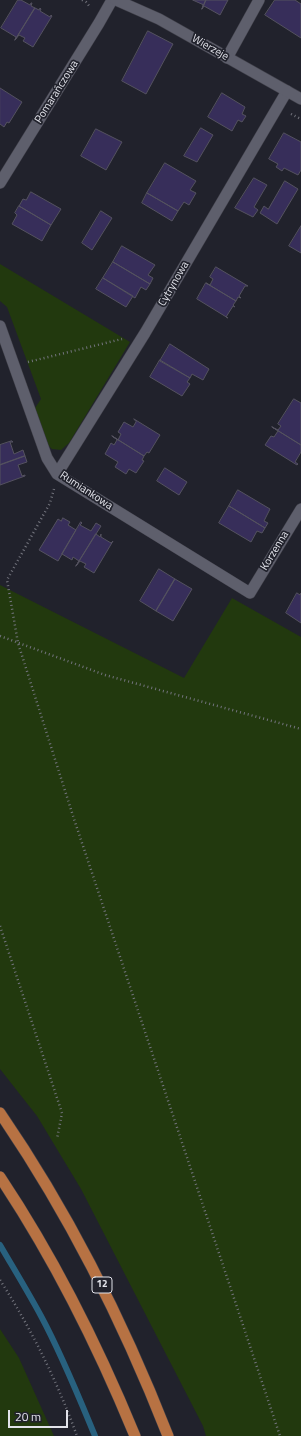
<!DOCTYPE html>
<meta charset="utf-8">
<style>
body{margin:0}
#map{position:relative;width:301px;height:1436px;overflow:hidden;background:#21222c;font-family:"Titillium Web",sans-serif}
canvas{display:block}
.scale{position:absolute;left:8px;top:1410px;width:60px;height:18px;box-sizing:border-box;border:2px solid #e2e3ea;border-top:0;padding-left:5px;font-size:12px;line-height:14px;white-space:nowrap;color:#e2e3ea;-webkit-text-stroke:3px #21222c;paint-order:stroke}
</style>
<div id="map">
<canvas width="301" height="1436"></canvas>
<div class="scale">20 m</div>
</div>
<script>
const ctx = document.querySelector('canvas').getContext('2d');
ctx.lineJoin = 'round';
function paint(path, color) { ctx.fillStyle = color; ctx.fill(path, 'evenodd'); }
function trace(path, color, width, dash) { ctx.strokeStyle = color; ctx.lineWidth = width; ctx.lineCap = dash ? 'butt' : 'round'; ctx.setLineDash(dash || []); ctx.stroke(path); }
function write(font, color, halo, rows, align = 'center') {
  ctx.font = font + ' "Titillium Web",sans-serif'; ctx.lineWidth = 3.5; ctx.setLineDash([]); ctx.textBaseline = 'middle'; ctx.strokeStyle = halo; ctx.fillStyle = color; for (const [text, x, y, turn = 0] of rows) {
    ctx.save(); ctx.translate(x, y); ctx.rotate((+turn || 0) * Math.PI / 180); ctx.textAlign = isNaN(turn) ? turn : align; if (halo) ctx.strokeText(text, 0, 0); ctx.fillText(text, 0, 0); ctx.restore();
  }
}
paint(new Path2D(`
 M0,264L130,342L69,443L61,450L52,449L49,446L35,408L41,399L7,307L0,301Z
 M0,585L184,678L232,598L301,637V1436H206L203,1426L81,1189L37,1116L0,1069Z
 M0,1329L19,1358L54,1436H0Z`), '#22390e');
trace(new Path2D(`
 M0,1245C14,1269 28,1292 41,1316C62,1355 78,1395 95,1436`), '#28617f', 6);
const building = new Path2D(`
 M18,0H21L30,5L31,3H32L31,6L35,8L15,40L16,37L1,28Z
 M193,0H206L202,9L203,5Z
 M206,0H228L220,15L204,6L202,9Z
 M275,0H295L301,4V38L265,15Z
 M35,8L39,10L40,8L41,9L40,11L50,17L51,15L52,16L33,47L23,41L25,38L19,35L15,40Z
 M148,31L173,44L146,94L122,81Z
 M0,88L22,102L9,123L7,122L4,127L0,124Z
 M222,93L245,107L242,114L246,116L242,122L238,120L232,131L208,117Z
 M201,128L213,135L197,162L184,156Z
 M96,129L122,142L106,170L81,156Z
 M284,133L301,142V170L298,175L284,168L282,171L276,167L278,164L269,159Z
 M165,163L196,181L190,190L196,193L189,205L184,202L178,211L147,193Z
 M254,178L267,185L254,207L258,210L253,217L235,208Z
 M285,181L298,189L277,224L260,213L264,206L268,209Z
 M31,192L61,209L51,225L19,206L23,199L26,200Z
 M147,193L178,211L172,221L142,203Z
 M19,206L51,225L42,241L12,224L17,215L15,213Z
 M101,211L112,218L92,250L82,243Z
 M301,226V253L289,246Z
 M122,246L155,265L148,275L153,278L150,284L113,262Z
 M113,262L150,284L146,290L141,287L135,298L103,278Z
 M216,267L248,286H245L239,296L241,298L238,297L236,301L206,283L210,285L213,279L210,277Z
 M103,278L133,296L126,307L96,289Z
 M206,283L236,301L233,305L235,307L233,306L226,317L228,318L197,299Z
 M170,344L209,369L203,380L192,374L190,378L160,361Z
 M160,360L190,378L187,382L190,384L182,396L150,377Z
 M294,399L301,403V445L272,427L278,430L281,426L278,424Z
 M134,419L160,435L149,453L147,452L144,456L112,436L118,440L121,434L118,432L124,422L133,427L136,422Z
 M272,427L301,445V452L295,462L298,464L297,465L265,445L271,436L274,437L278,431Z
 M112,436L144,456L142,460L144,461L136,473L129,469L126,474L115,467L118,462L105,454L111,443L114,445L117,440Z
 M12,441L13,442H10L14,454L23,450L25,456L0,465V445Z
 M25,456L27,462L18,465L22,476L25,475V476L0,485V465Z
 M165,468L187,482L179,495L157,481Z
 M238,490L270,509L264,521L268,523L265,528L229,506Z
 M229,506L265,528L262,533L257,531L251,542L219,523Z
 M63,518L70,522L68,525L76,530L58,561L39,550L58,519L61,521Z
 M81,522L82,523L80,525L91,531L96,523L101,526L76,566L79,561L73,557L72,560L62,554Z
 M96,534L100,537L101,534V537L111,543L113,541L94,573L84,567L86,564L80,561L76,566Z
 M159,569L175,579L156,611L140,601Z
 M175,579L192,589L173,621L156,611Z
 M297,593L300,595L301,593V623L286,613Z`);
paint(building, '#372e5a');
trace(building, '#54525f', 1);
const minor = new Path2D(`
 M227,58L259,0
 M0,183L99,23L112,0
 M0,326L47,458L57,474L250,593L301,509
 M57,474L145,333L287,91`);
const tertiary = new Path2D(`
 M116,0L159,19L301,99`);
const primary = new Path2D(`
 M0,1113C70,1215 123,1321 168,1436
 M0,1177C54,1258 98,1346 135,1436`);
trace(minor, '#3f3f48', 12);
trace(tertiary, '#3f3f48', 12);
trace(primary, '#3f3f48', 12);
trace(new Path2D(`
 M82,0L86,2L90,7
 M291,114L301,119
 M28,362L122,339
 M54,489L50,503L7,580L18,643L74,819L280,1436
 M0,636L105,675L301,729
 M0,926L62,1113L57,1139
 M0,1280C32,1330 57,1381 77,1436`), '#73747d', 2.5, [1, 3]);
trace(minor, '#5e5f6c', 11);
trace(tertiary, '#5e5f6c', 11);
trace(primary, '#b77243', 11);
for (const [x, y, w] of [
 [102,1285,20]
]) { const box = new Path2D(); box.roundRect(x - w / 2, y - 8, w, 16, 3); ctx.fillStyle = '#21222c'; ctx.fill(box); trace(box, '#e2e3ea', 1); }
write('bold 10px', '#e2e3ea', null, [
 ["12",102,1285]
]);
write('11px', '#e2e3ea', '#21222c', [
 ["Wierzeje",210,48,30],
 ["Pomarańczowa",57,92,-58],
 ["Cytrynowa",174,284,-60],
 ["Rumiankowa",86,491,33],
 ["Korzenna",275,551,-59]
]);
</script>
